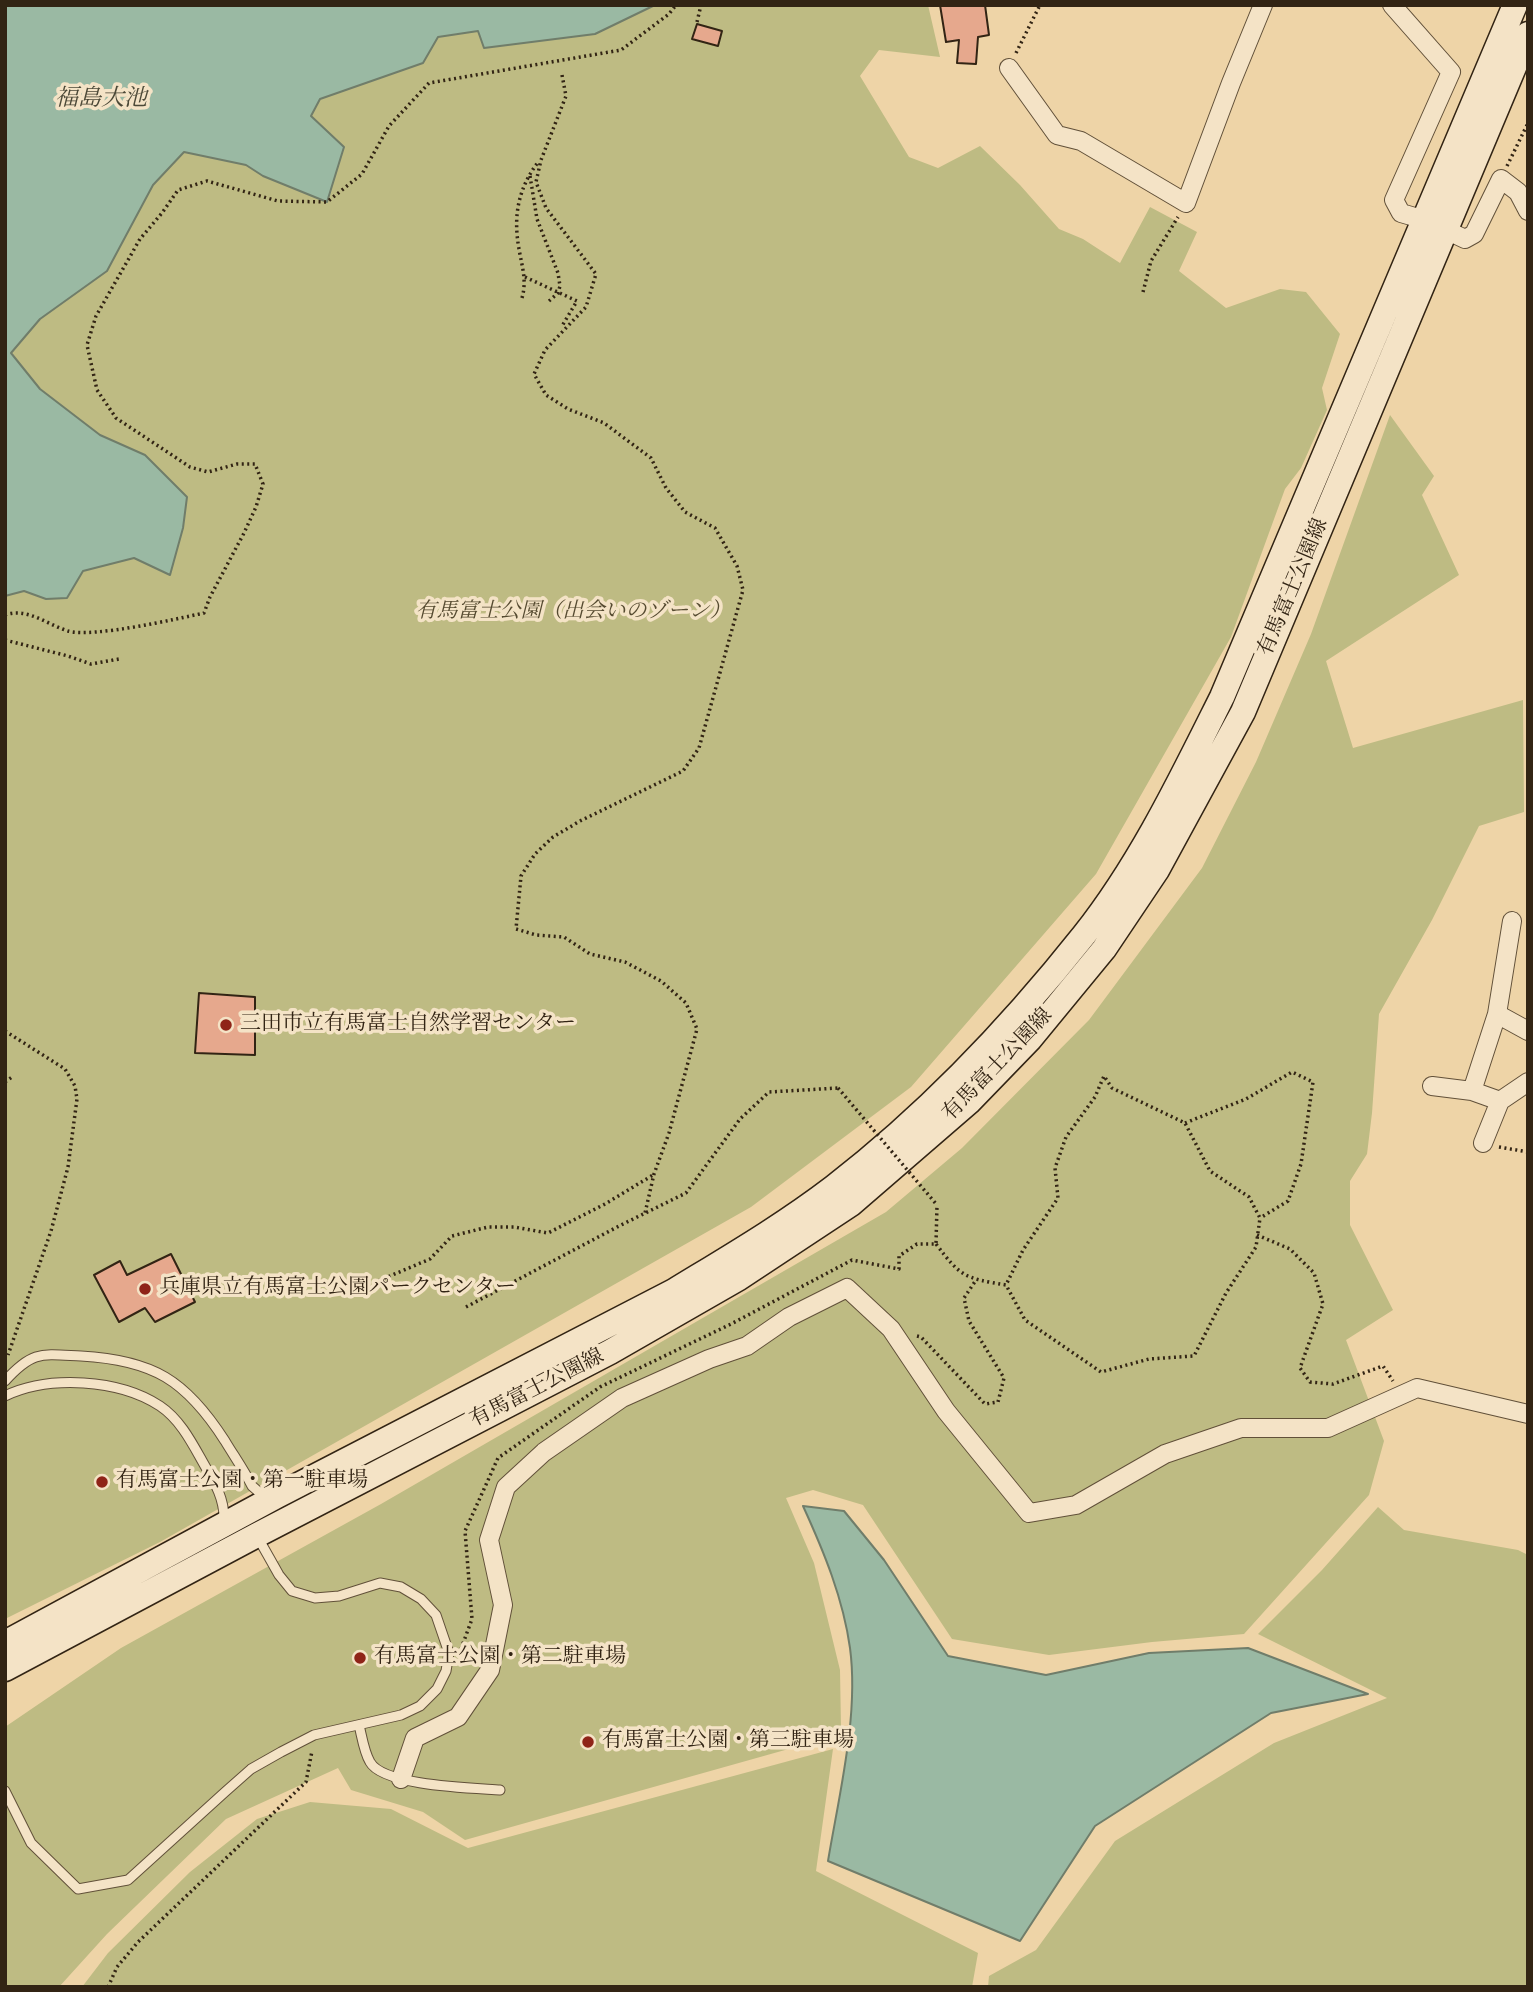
<!DOCTYPE html>
<meta charset="utf-8">
<style>
body{margin:0}
#map{position:relative;width:1533px;height:1992px;overflow:hidden;background:#eed4a7;font-family:"Sorts Mill Goudy",serif}
canvas{display:block}
.frame{position:absolute;inset:0;border:7px solid #322414;pointer-events:none}
</style>
<div id="map">
<canvas width="1533" height="1992"></canvas>
<div class="frame"></div>
</div>
<script>
const ctx = document.querySelector('canvas').getContext('2d');
ctx.lineJoin = 'round';
function paint(path, color) { ctx.fillStyle = color; ctx.fill(path, 'evenodd'); }
function trace(path, color, width, dash) { ctx.strokeStyle = color; ctx.lineWidth = width; ctx.lineCap = dash ? 'butt' : 'round'; ctx.setLineDash(dash || []); ctx.stroke(path); }
function write(font, color, halo, rows, align = 'center') {
  ctx.font = font + ' "Sorts Mill Goudy","Noto Serif JP",serif'; ctx.lineWidth = 7; ctx.setLineDash([]); ctx.textBaseline = 'middle'; ctx.strokeStyle = halo; ctx.fillStyle = color; for (const [text, x, y, turn = 0] of rows) {
    ctx.save(); ctx.translate(x, y); ctx.rotate((+turn || 0) * Math.PI / 180); ctx.textAlign = isNaN(turn) ? turn : align; if (halo) ctx.strokeText(text, 0, 0); ctx.fillText(text, 0, 0); ctx.restore();
  }
}
paint(new Path2D(`
 M5,5H928L940,57L879,50L860,76L909,157L938,168L980,146L1020,185L1059,229L1083,239L1120,263L1150,207L1197,232L1179,271L1226,308L1280,289L1306,292L1340,334L1322,388L1327,410L1301,468L1285,489L1231,637L1096,874L911,1087L751,1207L160,1542L5,1619Z
 M1390,415L1434,476L1422,495L1459,575L1326,661L1353,748L1523,700L1524,812L1479,826L1432,920L1379,1014L1372,1113L1367,1154L1350,1181V1225L1393,1310L1346,1340L1384,1441L1369,1495L1244,1634L1152,1642L1049,1655L952,1639L863,1505L813,1490L786,1498L814,1563L840,1670L841,1729L785,1750L465,1840L423,1812L351,1790L338,1768L226,1819L107,1934L59,1987H5V1727L121,1648L381,1504L886,1212L962,1148L1089,1020L1202,868L1256,762L1311,634Z
 M1378,1507L1404,1530L1518,1550L1528,1555V1987H988L989,1976L1036,1950L1115,1841L1274,1743L1387,1698L1258,1634L1322,1570Z
 M833,1749L816,1871L978,1953L972,1987H82L108,1953L190,1872L257,1819L310,1802L391,1809L468,1848Z`), '#bebb83');
const water = new Path2D(`
 M5,5H655L595,34L484,48L478,31L438,37L423,63L320,99L311,116L344,147L327,202L263,176L246,165L184,152L153,185L107,271L40,319L11,353L40,389L100,435L145,455L187,497L183,528L170,575L134,558L83,571L67,598L46,599L24,591L5,596Z
 M803,1506L844,1511L884,1560L948,1656L1046,1675L1149,1653L1248,1648L1368,1694L1271,1713L1095,1826L1020,1941L828,1861C839,1795 859,1715 850,1648C843,1598 824,1552 803,1506Z`);
paint(water, '#9ab9a3');
trace(water, '#707d6a', 2);
const building = new Path2D(`
 M940,5H985L989,35L978,37L976,64L957,63L959,40L946,42Z
 M697,24L722,31L718,46L692,39Z
 M199,993L255,997V1055L195,1053Z
 M171,1254L195,1302L155,1322L145,1308L119,1322L94,1275L120,1261L127,1275Z`);
paint(building, '#e6a88d');
trace(building, '#322414', 2);
const service = new Path2D(`
 M5,1381C33,1350 42,1354 81,1356C153,1360 186,1380 225,1441C234,1456 244,1470 252,1486L260,1493L268,1495
 M5,1396C49,1375 119,1379 160,1406C181,1420 193,1445 205,1466C215,1483 225,1500 224,1521
 M359,1725C362,1737 364,1752 370,1762C383,1786 473,1788 500,1790
 M5,1791L31,1843L78,1889L128,1880L225,1792L251,1769L281,1752L314,1735L401,1715L420,1706L437,1689L446,1671L449,1653L436,1615L421,1599L401,1587L380,1583L339,1596L315,1598L292,1591L279,1575L257,1536`);
const minor = new Path2D(`
 M1392,5L1451,72L1394,200L1401,213L1425,220L1465,239L1474,234L1501,179L1518,192L1528,211
 M1009,68L1057,135L1081,141L1186,203L1231,83L1263,5
 M1512,921L1497,1014L1528,1031
 M1432,1086L1472,1091L1500,1101
 M1472,1091L1497,1014
 M1483,1143L1500,1101L1528,1082
 M401,1779L415,1738L458,1717L490,1670L503,1605L489,1540L506,1487L544,1452L622,1398L709,1359L747,1346L789,1317L847,1288L891,1329L946,1411L1029,1513L1076,1505L1165,1454L1241,1428H1328L1417,1388L1528,1414`);
const secondary = new Path2D(`
 M5,1643L277,1496L674,1291C728,1258 783,1226 834,1187C926,1116 1011,1027 1084,935C1141,863 1181,779 1222,697L1515,5
 M5,1669L257,1535L610,1352L739,1278L851,1204L969,1102L1030,1039L1104,949L1157,870L1243,712L1528,34`);
trace(service, '#615039', 11);
trace(minor, '#615039', 20);
trace(secondary, '#322414', 27);
trace(new Path2D(`
 M697,22L701,5
 M1016,53L1040,5
 M562,75L566,96L541,160L536,182L546,208L596,274L586,307L545,350L534,374L546,395L568,409L604,423L651,458L666,488L685,512L715,528L737,566L743,590L699,748L683,771L580,821L553,837L535,854L521,876L516,929L536,935L564,937L590,954L625,962L661,981L686,1003L697,1029L669,1133L654,1174L645,1213
 M1507,166L1528,123
 M530,176L537,219L558,273L560,286L558,293L549,301
 M525,277L577,301L562,326
 M1143,292L1151,261L1178,217
 M522,298C527,280 522,267 519,249C513,216 518,188 539,161
 M5,615C27,607 48,625 68,631C93,638 176,619 204,613L210,597L244,533L256,507L263,484L255,464H237L208,472L190,467L116,418L97,390L87,345L96,316L140,239L162,213L178,190L207,181L278,201L327,202L362,174L389,126L429,83L621,50L669,14L676,5
 M5,640L68,656L91,664L119,659
 M5,1031L65,1069L75,1086L77,1099L68,1167L51,1231L8,1355
 M5,1082L12,1077
 M1185,1123L1246,1099L1292,1072L1313,1082L1301,1164L1288,1201L1260,1218
 M1499,1147L1528,1152
 M1257,1235L1290,1249L1314,1273L1323,1304L1300,1368L1310,1382L1333,1384L1383,1366L1393,1381
 M936,1244C961,1277 964,1278 1006,1285L1025,1320L1101,1372L1149,1359L1194,1356L1226,1293L1256,1247L1260,1218L1249,1197L1210,1171L1185,1123L1112,1088L1104,1076L1095,1097L1066,1137L1055,1168L1058,1198L1023,1250L1006,1285
 M343,1296L430,1259L452,1236L488,1227H514L548,1233L605,1204L653,1175
 M466,1307L621,1225L686,1193L740,1119L769,1092L838,1088
 M917,1336L921,1337L985,1404L998,1402L1004,1378L969,1321L964,1298L976,1280
 M461,1649L472,1619L465,1531L498,1458L600,1387L731,1324L852,1260L899,1269V1256L917,1244H936L937,1205
 M108,1987L117,1967L138,1942L306,1782L312,1751`), '#322414', 3.5, [2, 3.5]);
trace(service, '#f4e3c6', 9);
trace(minor, '#f4e3c6', 18);
trace(secondary, '#f4e3c6', 24);
trace(new Path2D(`
 M838,1088L937,1205`), '#322414', 3.5, [2, 3.5]);
for (const [x, y, r, color] of [
 [226,1025,7,"#8f2418"],
 [145,1289,7,"#8f2418"],
 [102,1482,7,"#8f2418"],
 [360,1658,7,"#8f2418"],
 [588,1742,7,"#8f2418"]
]) { const dot = new Path2D(); dot.arc(x, y, r, 0, 2 * Math.PI); ctx.fillStyle = color; ctx.fill(dot); trace(dot, '#f4e3c6', 2.5); }
write('21px', '#322414', '#f4e3c6', [
 ["有馬富士公園線",1295,588,-67],
 ["有馬富士公園線",999,1066,-46],
 ["有馬富士公園線",538,1390,-27]
]);
write('italic 21px', '#554a30', '#f4e3c6', [
 ["有馬富士公園（出会いのゾーン）",573,613]
]);
write('21px', '#322414', '#f4e3c6', [
 ["三田市立有馬富士自然学習センター",240,1025],
 ["兵庫県立有馬富士公園パークセンター",159,1289],
 ["有馬富士公園・第一駐車場",116,1482],
 ["有馬富士公園・第二駐車場",374,1658],
 ["有馬富士公園・第三駐車場",602,1742]
], 'left');
write('italic 23px', '#4c4938', '#f4e3c6', [
 ["福島大池",101,101]
]);
</script>
